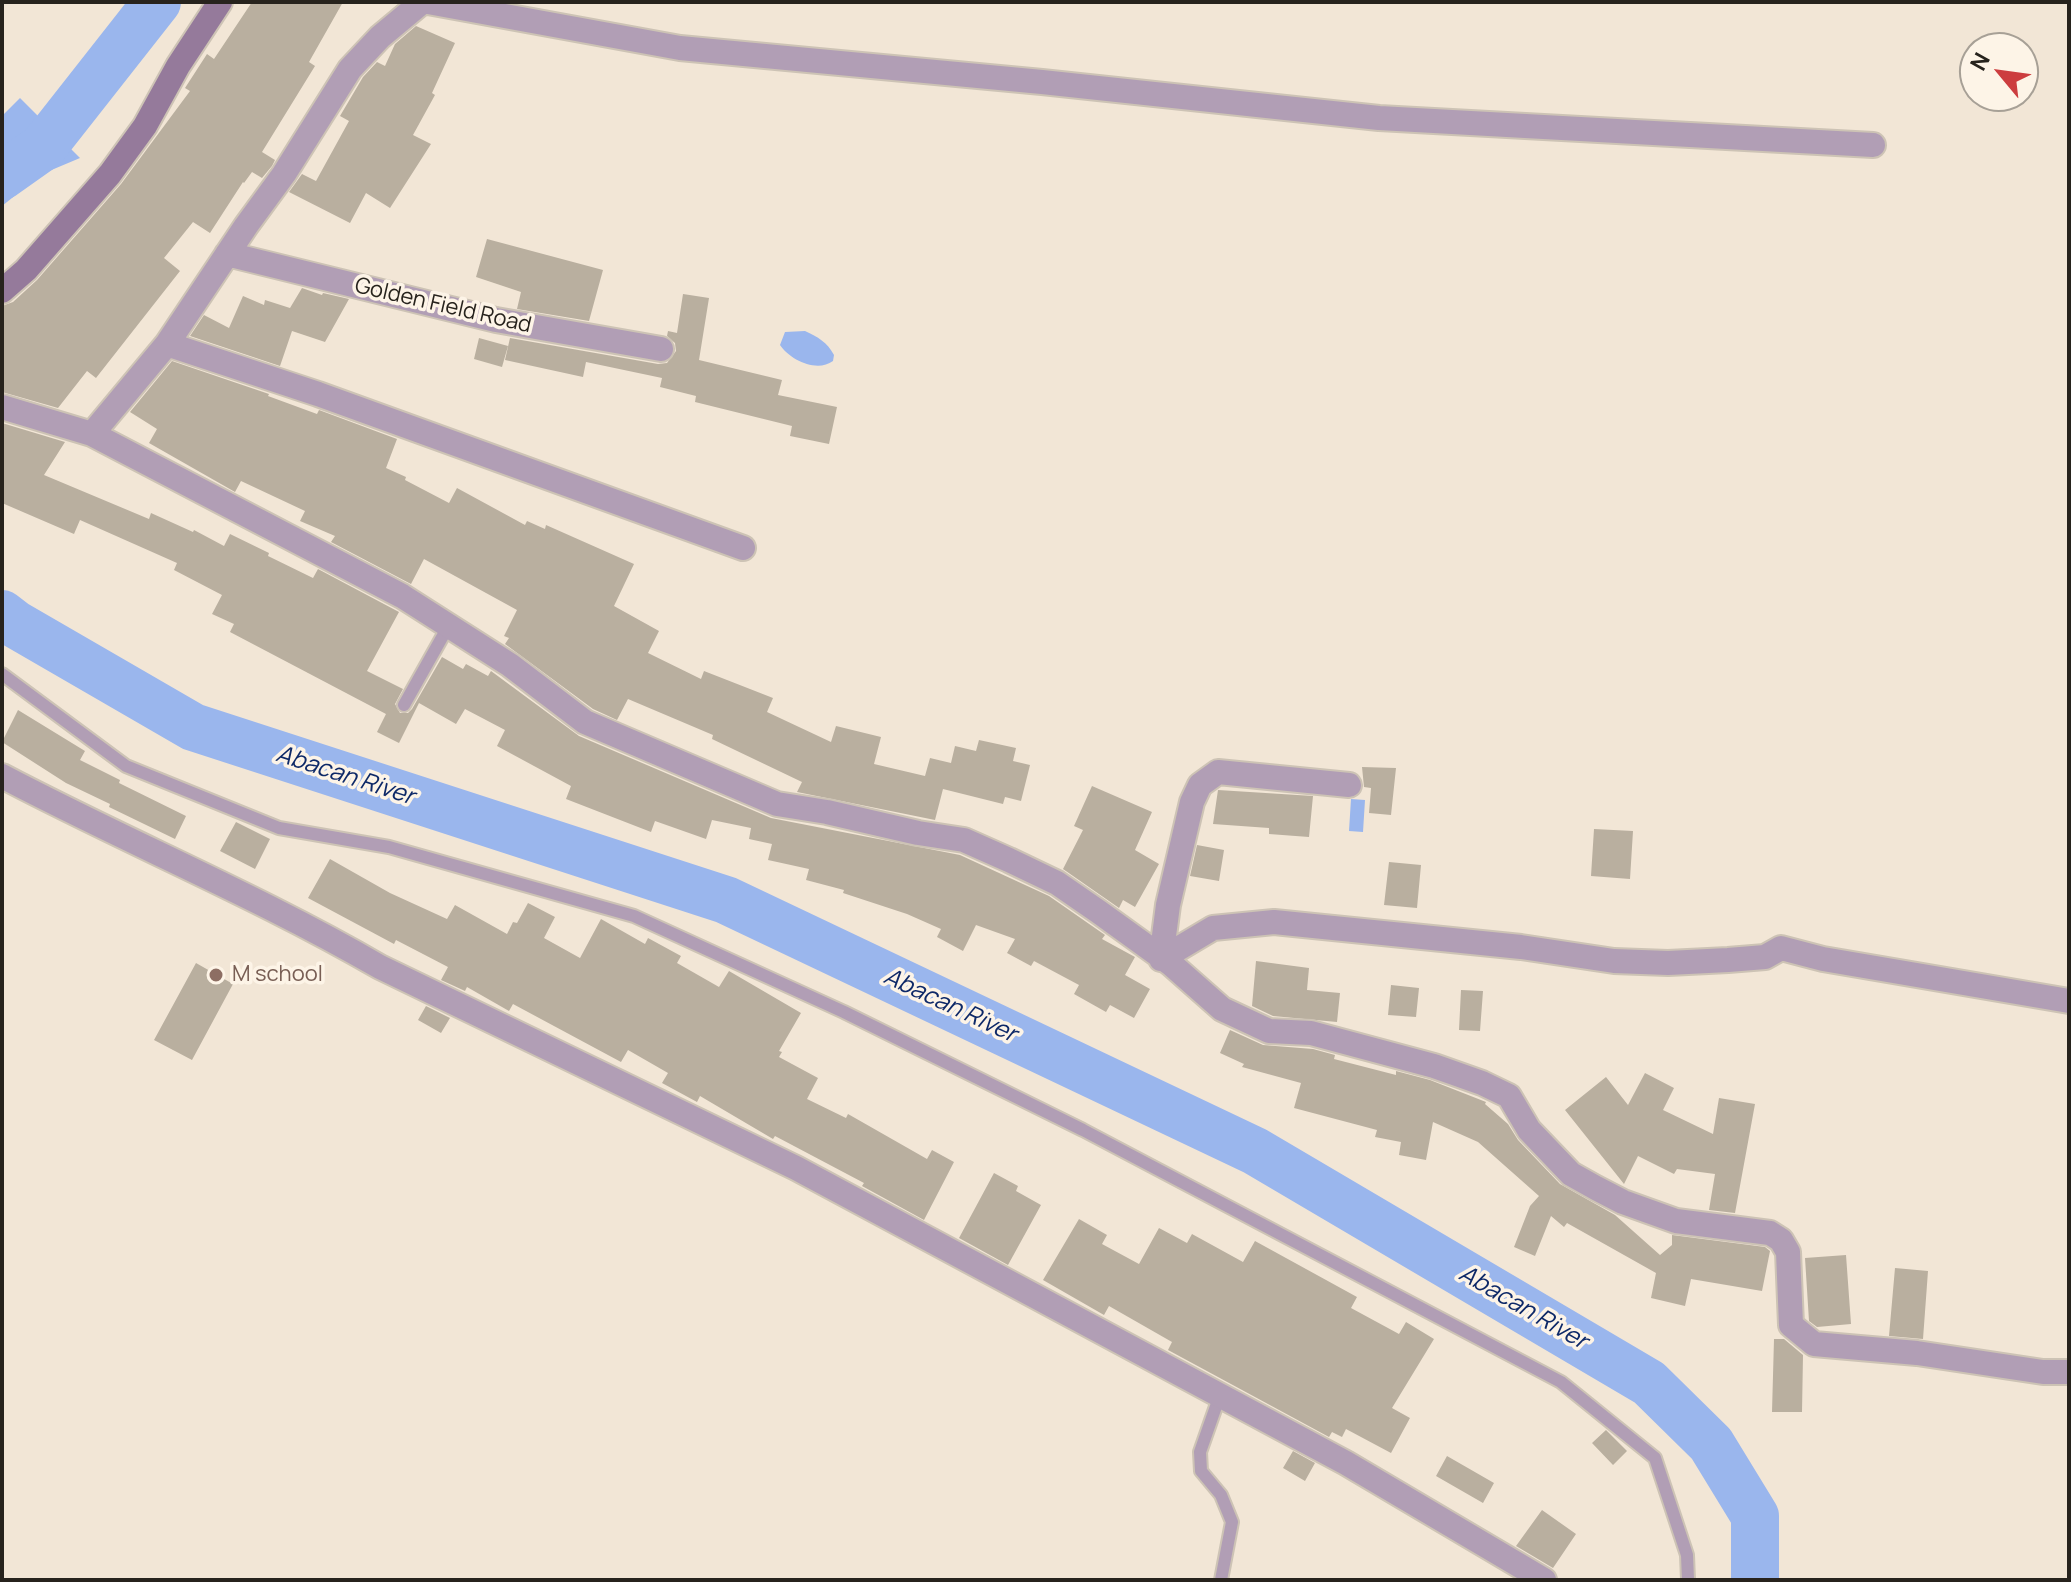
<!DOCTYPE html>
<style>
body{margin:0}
#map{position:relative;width:2071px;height:1582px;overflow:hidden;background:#f2e6d6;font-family:Manrope,sans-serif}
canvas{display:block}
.frame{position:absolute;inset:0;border:4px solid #27231d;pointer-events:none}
.north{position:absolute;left:1959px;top:32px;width:80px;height:80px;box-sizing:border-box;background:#fdf4e7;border:2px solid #a7a096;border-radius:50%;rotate:299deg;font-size:22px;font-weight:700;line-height:32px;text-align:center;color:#27231d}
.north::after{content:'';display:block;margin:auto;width:28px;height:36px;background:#cc3d3f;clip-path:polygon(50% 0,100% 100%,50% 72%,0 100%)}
</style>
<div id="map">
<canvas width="2071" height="1582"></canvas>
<div class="frame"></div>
<div class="north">N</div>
</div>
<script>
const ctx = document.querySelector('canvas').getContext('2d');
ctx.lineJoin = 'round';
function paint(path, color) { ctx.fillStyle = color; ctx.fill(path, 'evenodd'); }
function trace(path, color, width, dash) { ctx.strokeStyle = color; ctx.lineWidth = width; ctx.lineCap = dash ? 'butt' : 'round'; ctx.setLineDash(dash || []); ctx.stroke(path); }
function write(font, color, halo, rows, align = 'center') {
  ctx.font = font + ' Manrope,sans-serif'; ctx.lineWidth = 7; ctx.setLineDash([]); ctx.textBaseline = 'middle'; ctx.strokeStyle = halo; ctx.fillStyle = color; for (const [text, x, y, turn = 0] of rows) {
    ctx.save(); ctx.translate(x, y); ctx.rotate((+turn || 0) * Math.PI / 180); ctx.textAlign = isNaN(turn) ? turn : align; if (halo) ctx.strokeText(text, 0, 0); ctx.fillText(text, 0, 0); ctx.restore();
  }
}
paint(new Path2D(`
 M20,98L80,158L42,174L2,206V116Z
 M805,331C818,337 827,342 834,355L833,361C817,373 790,360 780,345L785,332Z
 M1351,799L1365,800L1363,832L1349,831Z`), '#9ab6ed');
trace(new Path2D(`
 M2,176L43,147L157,2
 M2,614L15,624L193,727L726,900L1255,1151L1649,1383L1711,1444L1755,1516V1580`), '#9ab6ed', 48);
paint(new Path2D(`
 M252,2H343L309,62L315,66L262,152L275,160L272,166L262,178L252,172L244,183L243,182L210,233L193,222L164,258L180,271L96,378L87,371L58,408L2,392V306L13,302L37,280L121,184L190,91L185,88L207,54L214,59Z
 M416,26L455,43L432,93L435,95L413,135L431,144L390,208L366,193L350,223L289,192L302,174L316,181L349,121L340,116L363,77L377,62L385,66L395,44Z
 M487,239L603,270L589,321L517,309L521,292L476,277Z
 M302,288L322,295L323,293L349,299L325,342L292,331L280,366L190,336L204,315L229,328L243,296L264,305L265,300L290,308Z
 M683,294L709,298L699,360L782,380L778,395L837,407L829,444L790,436L792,426L695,402L696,396L660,387L662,378L586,362L583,377L505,360L510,338L658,364L667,363L676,351L675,343L667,336L668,331L677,333Z
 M479,338L508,346L502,367L474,359Z
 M172,361L269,394L268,396L317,414L319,410L397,439L386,468L406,477L405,480L449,503L457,488L525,525L527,521L545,529L546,525L634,564L614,606L659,631L648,653L701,679L704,671L773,698L767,712L831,742L836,726L881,737L874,764L925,776L930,758L951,763L955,746L976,751L979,740L1016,748L1013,761L1030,765L1021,801L1005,797L1003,804L943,789L935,820L797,792L802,782L712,739L713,735L628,699L617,720L593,709L505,644L509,638L504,636L517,610L424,559L411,584L331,542L335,536L300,521L305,511L241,481L235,492L149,443L157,429L130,412Z
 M2,423L65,442L44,475L149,519L151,513L193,532L194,530L224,546L230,534L269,553L268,556L313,578L318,569L399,612L367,671L403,689L395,704L400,713H408L412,709L442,657L463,669L466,664L488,676L491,671L579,736L771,818L960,855L1049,896L1105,935L1102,939L1135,957L1125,975L1150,989L1134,1018L1110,1005L1106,1012L1074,994L1079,985L1034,961L1031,966L1007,953L1015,939L976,925L963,951L937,937L941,929L907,914L843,893L844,890L806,880L809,869L768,860L772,844L749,839L751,828L712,820L706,839L655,821L651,832L566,799L571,786L497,746L505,730L465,709L456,724L419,703L399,743L377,732L386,714L230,632L234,624L212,614L222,595L174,570L177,563L80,520L74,534L2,503Z
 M18,710L85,751L80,760L120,780L119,783L186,816L175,839L109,807L110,804L66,783L2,742Z
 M1362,767L1396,768L1391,815L1369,813L1371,788L1364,787Z
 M1092,786L1152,812L1135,850L1159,864L1135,907L1123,900L1119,908L1063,869L1083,830L1074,826Z
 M1218,790L1313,796L1309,837L1269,834V828L1213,824Z
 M236,822L270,839L255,869L220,851Z
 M1594,829L1633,831L1630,879L1591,876Z
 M1197,845L1224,850L1219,881L1190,876Z
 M330,859L390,893L447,919L455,905L507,934L513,922L517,923L528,903L555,917L544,938L580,958L601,919L645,944L648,938L681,956L677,963L719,987L729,971L801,1013L779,1051L782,1052L779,1057L818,1078L807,1099L846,1118L848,1114L927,1159L932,1150L954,1162L924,1220L862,1186L864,1183L775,1136L773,1139L700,1096L697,1102L662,1083L668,1073L628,1050L621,1062L513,1004L509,1011L467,987L465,991L441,980L448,967L396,940L394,944L308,898Z
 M1389,862L1421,865L1417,908L1384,905Z
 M1256,961L1309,968L1307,990L1340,993L1337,1022L1273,1016L1252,1006Z
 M196,963L233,984L192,1060L154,1040Z
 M1391,985L1419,988L1416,1017L1388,1015Z
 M1461,990L1483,991L1480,1031L1459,1030Z
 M426,1006L450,1018L441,1033L418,1020Z
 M1230,1030L1263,1045L1313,1049L1335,1055L1334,1059L1396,1075V1071L1430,1080L1486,1102L1485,1104L1508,1124L1518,1140L1560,1184L1615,1215L1660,1255L1672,1245V1235L1765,1247L1770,1251L1762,1291L1691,1279L1685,1306L1651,1298L1656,1273L1567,1223L1564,1227L1551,1216L1535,1256L1514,1247L1530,1206L1539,1196L1478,1142L1433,1122L1426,1160L1399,1155L1401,1142L1375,1137L1377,1130L1294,1108L1301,1083L1242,1067L1244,1064L1220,1053Z
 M1645,1073L1674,1088L1663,1110L1713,1134L1719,1098L1755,1104L1735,1213L1709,1210L1715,1174L1677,1169L1674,1174L1638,1156L1624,1184L1565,1110L1606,1077L1628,1105Z
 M994,1173L1018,1186L1016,1191L1041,1205L1008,1265L959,1238Z
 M1079,1219L1107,1235L1102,1244L1139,1264L1159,1228L1187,1243L1192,1234L1243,1262L1255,1241L1357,1297L1351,1308L1399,1334L1406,1322L1434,1339L1392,1408L1410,1418L1391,1453L1346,1429L1342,1437L1332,1432L1329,1437L1168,1350L1172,1342L1109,1306L1104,1315L1043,1280Z
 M1846,1255L1851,1324L1817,1327L1809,1321L1805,1258Z
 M1895,1268L1928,1271L1923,1339L1889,1336Z
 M1774,1339H1784L1803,1355L1802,1412H1772Z
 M1606,1430L1627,1451L1613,1465L1592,1443Z
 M1293,1451L1315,1463L1305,1481L1283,1468Z
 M1447,1456L1494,1483L1483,1503L1436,1476Z
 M1542,1510L1576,1534L1553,1568L1516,1546Z`), '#b9af9f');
const lane = new Path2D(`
 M2,674L126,766L279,828L389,847L634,916L844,1012L1083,1130L1561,1382L1655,1458L1687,1555L1688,1580
 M404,705L449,625
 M1220,1395L1200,1452L1201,1471L1221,1495L1232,1522L1221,1580`);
const street = new Path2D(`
 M428,2L680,48L1042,82L1379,118L1873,145
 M227,254L496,320L661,349
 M167,344L318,394L743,548
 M2,407L92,434L402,596L510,665L585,722L777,804L827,812L918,833L964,840L1009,860L1057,883L1099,912L1171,964L1222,1009L1269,1031L1311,1033L1434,1066L1482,1083L1509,1096L1529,1130L1571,1174L1596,1188L1623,1202L1676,1221L1770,1233L1781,1240L1788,1252L1791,1325L1814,1344L1917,1353L2043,1372H2069
 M92,434L167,344L246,226L284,174L350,69L380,37L422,2
 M2,776C127,842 258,896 380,967L796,1168L1346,1463L1544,1580
 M1161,959L1213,928L1274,922L1521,947L1614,961L1668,963L1728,960L1765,957L1781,948L1823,959L2069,1001
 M1161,959L1168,905L1192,802L1200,785L1218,772L1349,785`);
const secondary = new Path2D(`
 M2,291L26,270L110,174L145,126L178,66L220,2`);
trace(lane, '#cdc3b5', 16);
trace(street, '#cdc3b5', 28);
trace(secondary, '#cdc3b5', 28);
trace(lane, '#b19eb5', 12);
trace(street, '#b19eb5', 24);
trace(secondary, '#957a9b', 24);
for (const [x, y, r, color] of [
 [216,975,8,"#8d6e63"]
]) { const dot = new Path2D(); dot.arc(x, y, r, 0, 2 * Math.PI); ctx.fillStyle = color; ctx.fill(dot); trace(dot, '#fdf4e7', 3); }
write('22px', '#27231d', '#fdf4e7', [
 ["Golden Field Road",443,306,13]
]);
write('22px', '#785e54', '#fdf4e7', [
 ["M school",232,975]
], 'left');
write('italic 24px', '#0e2968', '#fdf4e7', [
 ["Abacan River",345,776,18],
 ["Abacan River",950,1006,25],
 ["Abacan River",1523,1308,30]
]);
</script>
